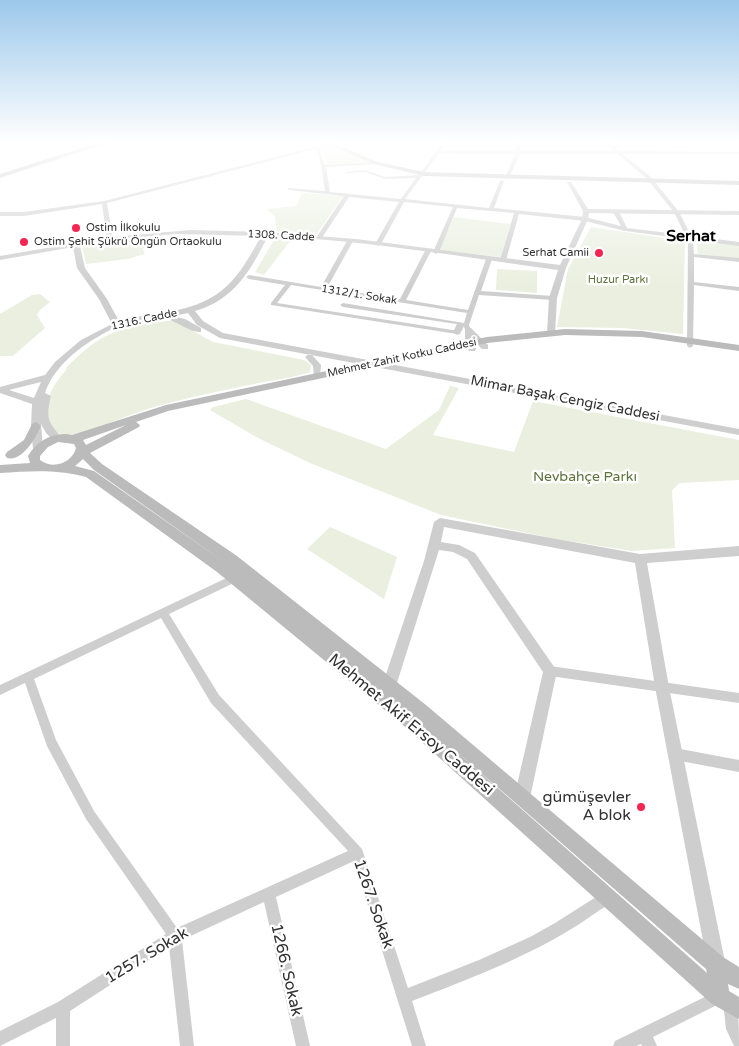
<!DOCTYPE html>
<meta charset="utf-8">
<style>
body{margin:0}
canvas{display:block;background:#fff}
</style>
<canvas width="739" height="1046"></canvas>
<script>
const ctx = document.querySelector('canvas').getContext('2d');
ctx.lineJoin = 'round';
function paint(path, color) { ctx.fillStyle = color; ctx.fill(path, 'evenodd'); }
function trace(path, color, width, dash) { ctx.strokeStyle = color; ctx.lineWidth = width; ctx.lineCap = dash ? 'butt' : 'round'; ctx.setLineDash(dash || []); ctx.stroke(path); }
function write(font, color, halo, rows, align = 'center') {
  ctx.font = font + ' "Varela Round",sans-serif'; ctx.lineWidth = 5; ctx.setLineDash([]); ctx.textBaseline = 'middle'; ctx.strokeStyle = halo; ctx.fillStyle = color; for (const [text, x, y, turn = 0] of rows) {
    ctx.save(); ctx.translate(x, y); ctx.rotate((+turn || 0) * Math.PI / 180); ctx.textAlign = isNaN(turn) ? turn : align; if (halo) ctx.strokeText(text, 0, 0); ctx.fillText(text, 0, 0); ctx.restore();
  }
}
paint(new Path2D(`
 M326,148L336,149L368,162L327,164L322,150Z
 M302,193L343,196L316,235L277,231L275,217L267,209L296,206Z
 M454,217L510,224L501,257L439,250Z
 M591,227L685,241L683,334L623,328L557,327L568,269Z
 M277,235L294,236L264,275L255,272Z
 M152,236L143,249L145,254L128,259L86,264L82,246Z
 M696,240L739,245V259L698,254Z
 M497,269L537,271V293L496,290Z
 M40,294L50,302L40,310L37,315L45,328L13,356H0V314L32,295Z
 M166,321H175L213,342L304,360L311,365L310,372C293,378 273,380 254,384C211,393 167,401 125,417C109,423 76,439 60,434C53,431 51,425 49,419C44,397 54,384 67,369L66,368C101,332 117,328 166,321Z
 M450,386L459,388L433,435L514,452L533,401L739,440V480L680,483L672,490L675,548L632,551L556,539L441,515L310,463L258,438L210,410L213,407L246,399L386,449L439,410Z
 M330,527L397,557L384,599L307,549Z`), '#eaefdf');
paint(new Path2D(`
 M443,142H447L441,151H516V142H520V151H614L604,142H609L620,151L739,152V154H623L651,177L679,212L691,236L739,242V246L693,240L694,254L739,258V262L694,257V282L739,287V291L694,285L693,346L690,348L687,346L688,241L687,239L625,231L585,221L519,214L506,260L503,262L500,260L514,213L457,208L439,252L436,254L433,252L453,207L404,202L381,244L378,246L375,244L399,202L349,197L321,239H317L316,238L344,196L289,190L287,189L289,188L325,191L321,165L316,149L107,203L113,240L110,242L107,240L102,204L24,216H0V212H24L104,201L330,143L332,145L319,148L325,165L376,162L378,163L376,164L326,167L330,192L401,199L416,178L385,179L365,172L348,173L346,172L365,170L385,177L419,175ZM439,153L515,154L505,178L507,179L509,178L520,154H618L647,179L674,212L685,235L627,228L619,212L616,210L613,212L621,226L585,217L494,208L504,181L502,180L500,181L489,208L405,199Z
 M350,239L353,241L327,288L400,299L425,251L428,249L431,251L406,300L468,310L486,259L489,257L492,259L481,291L553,296L556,298L553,300L479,295L469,325L471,330L468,332L466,331L463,325L343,307L340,305L343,303L464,323L467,313L291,285L277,303L459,331L460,332L457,334L271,305V303L285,285L249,279L246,277L249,275L321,287L347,241Z
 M235,574L238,575L240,578L238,581L169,614L219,695L362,849L408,988L479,960L530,937L555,923L607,890L612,892L614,897C610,905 601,909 594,914C539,953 474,977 412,1001L426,1046H412L354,861L276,897L310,1046H296L264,902L182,940L194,1046H180L169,947L70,1011V1046H56V1018L0,1046V1031L58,1002L166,934L86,819L47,746L25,683L0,695V685ZM161,618L211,703L348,851L177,928L94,811L56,740L34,679Z
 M550,666L739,693V703L550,676L546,674L545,671L546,668Z
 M675,748L739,760V772L675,760L671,758L669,754L671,750Z
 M719,990L724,992L725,999L730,997L735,999C739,1013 739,1031 739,1046H734L726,1029L723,1002L653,1037L657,1046H642L641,1044L636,1046H613L615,1041Z`), '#cecece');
paint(new Path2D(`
 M567,182H571L588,209L739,211V215L589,213L588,219L566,268L557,298L555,333L551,336L547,333L549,298L558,270C462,257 365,240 268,236C251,270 234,300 195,311L203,321L223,333L739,429V435L220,338L197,325L188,313L173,316L185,319L201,328V332C190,333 175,320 164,318C156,315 130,323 121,326V330L114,328C86,342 55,363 45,393L51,396C45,419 49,423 63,439L62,441H54L46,433L41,424L43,449L42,451H34L33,449L31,426L32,404L0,393V387L45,375L55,362L81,340L112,324L99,299L77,268L73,247L0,260V256L110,237L190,230L266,232L356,239L560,265L582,219L583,211ZM176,234L261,236C238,279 222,302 172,311C154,314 136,316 119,321L107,299L85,268L80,246L132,238ZM41,382L34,398L9,390Z
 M458,322L465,324L460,334L457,335L453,332Z
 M465,328H471L488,345V349H482L473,340L476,349L475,351H469L465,344Z
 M309,354L312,355L321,365L320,377H314L313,366L305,357Z
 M440,518L640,554L739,546V556L647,563L669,687L725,962L722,968L716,971L710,968L707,962L655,687L635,563L444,527L441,542L459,545L475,553L557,671L530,798L527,803L522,806L517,803L514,798L543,672L467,559L453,552L439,550L396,686L394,690L389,692L384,690L382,686L424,561L434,522Z`), '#cecece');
paint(new Path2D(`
 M100,142H110L0,178V174Z
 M322,142H331L378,162L424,172L739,181V185L424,176L374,164Z
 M565,329L642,331L739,345V351L642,337L565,335L487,343L168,411L136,422L140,425L139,427L90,453L102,464L237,556L426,705L723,957L739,967V989L728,984L729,991L739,997V1019L712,1004L404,726L217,572L86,477C57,469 30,471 0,473V465L30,463L28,456C37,441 54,431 72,435L166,405L487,337ZM126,425L86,445L83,440ZM58,442L74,444L76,448C72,463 53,470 40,460V456L48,447ZM83,459L94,470L227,564L373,682L227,564L94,471L75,466ZM448,744L706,969L707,973Z
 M36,422L41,426C36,437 23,462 7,458L5,455L7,452L24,440L32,424Z`), '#bbb');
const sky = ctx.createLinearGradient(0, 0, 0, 289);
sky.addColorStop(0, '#9cc8eb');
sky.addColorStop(0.49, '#fff');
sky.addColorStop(1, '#ffffff00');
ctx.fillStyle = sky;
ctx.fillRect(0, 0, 739, 289);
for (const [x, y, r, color] of [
 [76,228,5,"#f62652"],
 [24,242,5,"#f62652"],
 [599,253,5,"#f62652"],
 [641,807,5,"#f62652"]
]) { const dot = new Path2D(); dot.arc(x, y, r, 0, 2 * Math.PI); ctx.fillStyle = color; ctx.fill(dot); trace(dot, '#fff', 2); }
write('11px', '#313131', '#fff', [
 ["Ostim İlkokulu",86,228],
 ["Ostim Şehit Şükrü Öngün Ortaokulu",34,242],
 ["Serhat Camii",589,253,"right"]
], 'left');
write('11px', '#313131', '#fff', [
 ["1308. Cadde",281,236,3],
 ["1312/1. Sokak",359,295,9],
 ["1316. Cadde",144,320,-12],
 ["Mehmet Zahit Kotku Caddesi",402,358,-12]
]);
write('11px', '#5c7239', '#fff', [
 ["Huzur Parkı",618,280]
]);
write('14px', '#313131', '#fff', [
 ["Mimar Başak Cengiz Caddesi",565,399,11]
]);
write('14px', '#5c7239', '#fff', [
 ["Nevbahçe Parkı",585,477]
]);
write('bold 16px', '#000', '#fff', [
 ["Serhat",691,237]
]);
write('16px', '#313131', '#fff', [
 ["Mehmet Akif Ersoy Caddesi",411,725,40],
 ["1267. Sokak",373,904,71],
 ["1257. Sokak",147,956,-31],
 ["1266. Sokak",286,970,77]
]);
write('16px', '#313131', '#fff', [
 ["gümüşevler",631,798],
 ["A blok",631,816]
], 'right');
</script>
